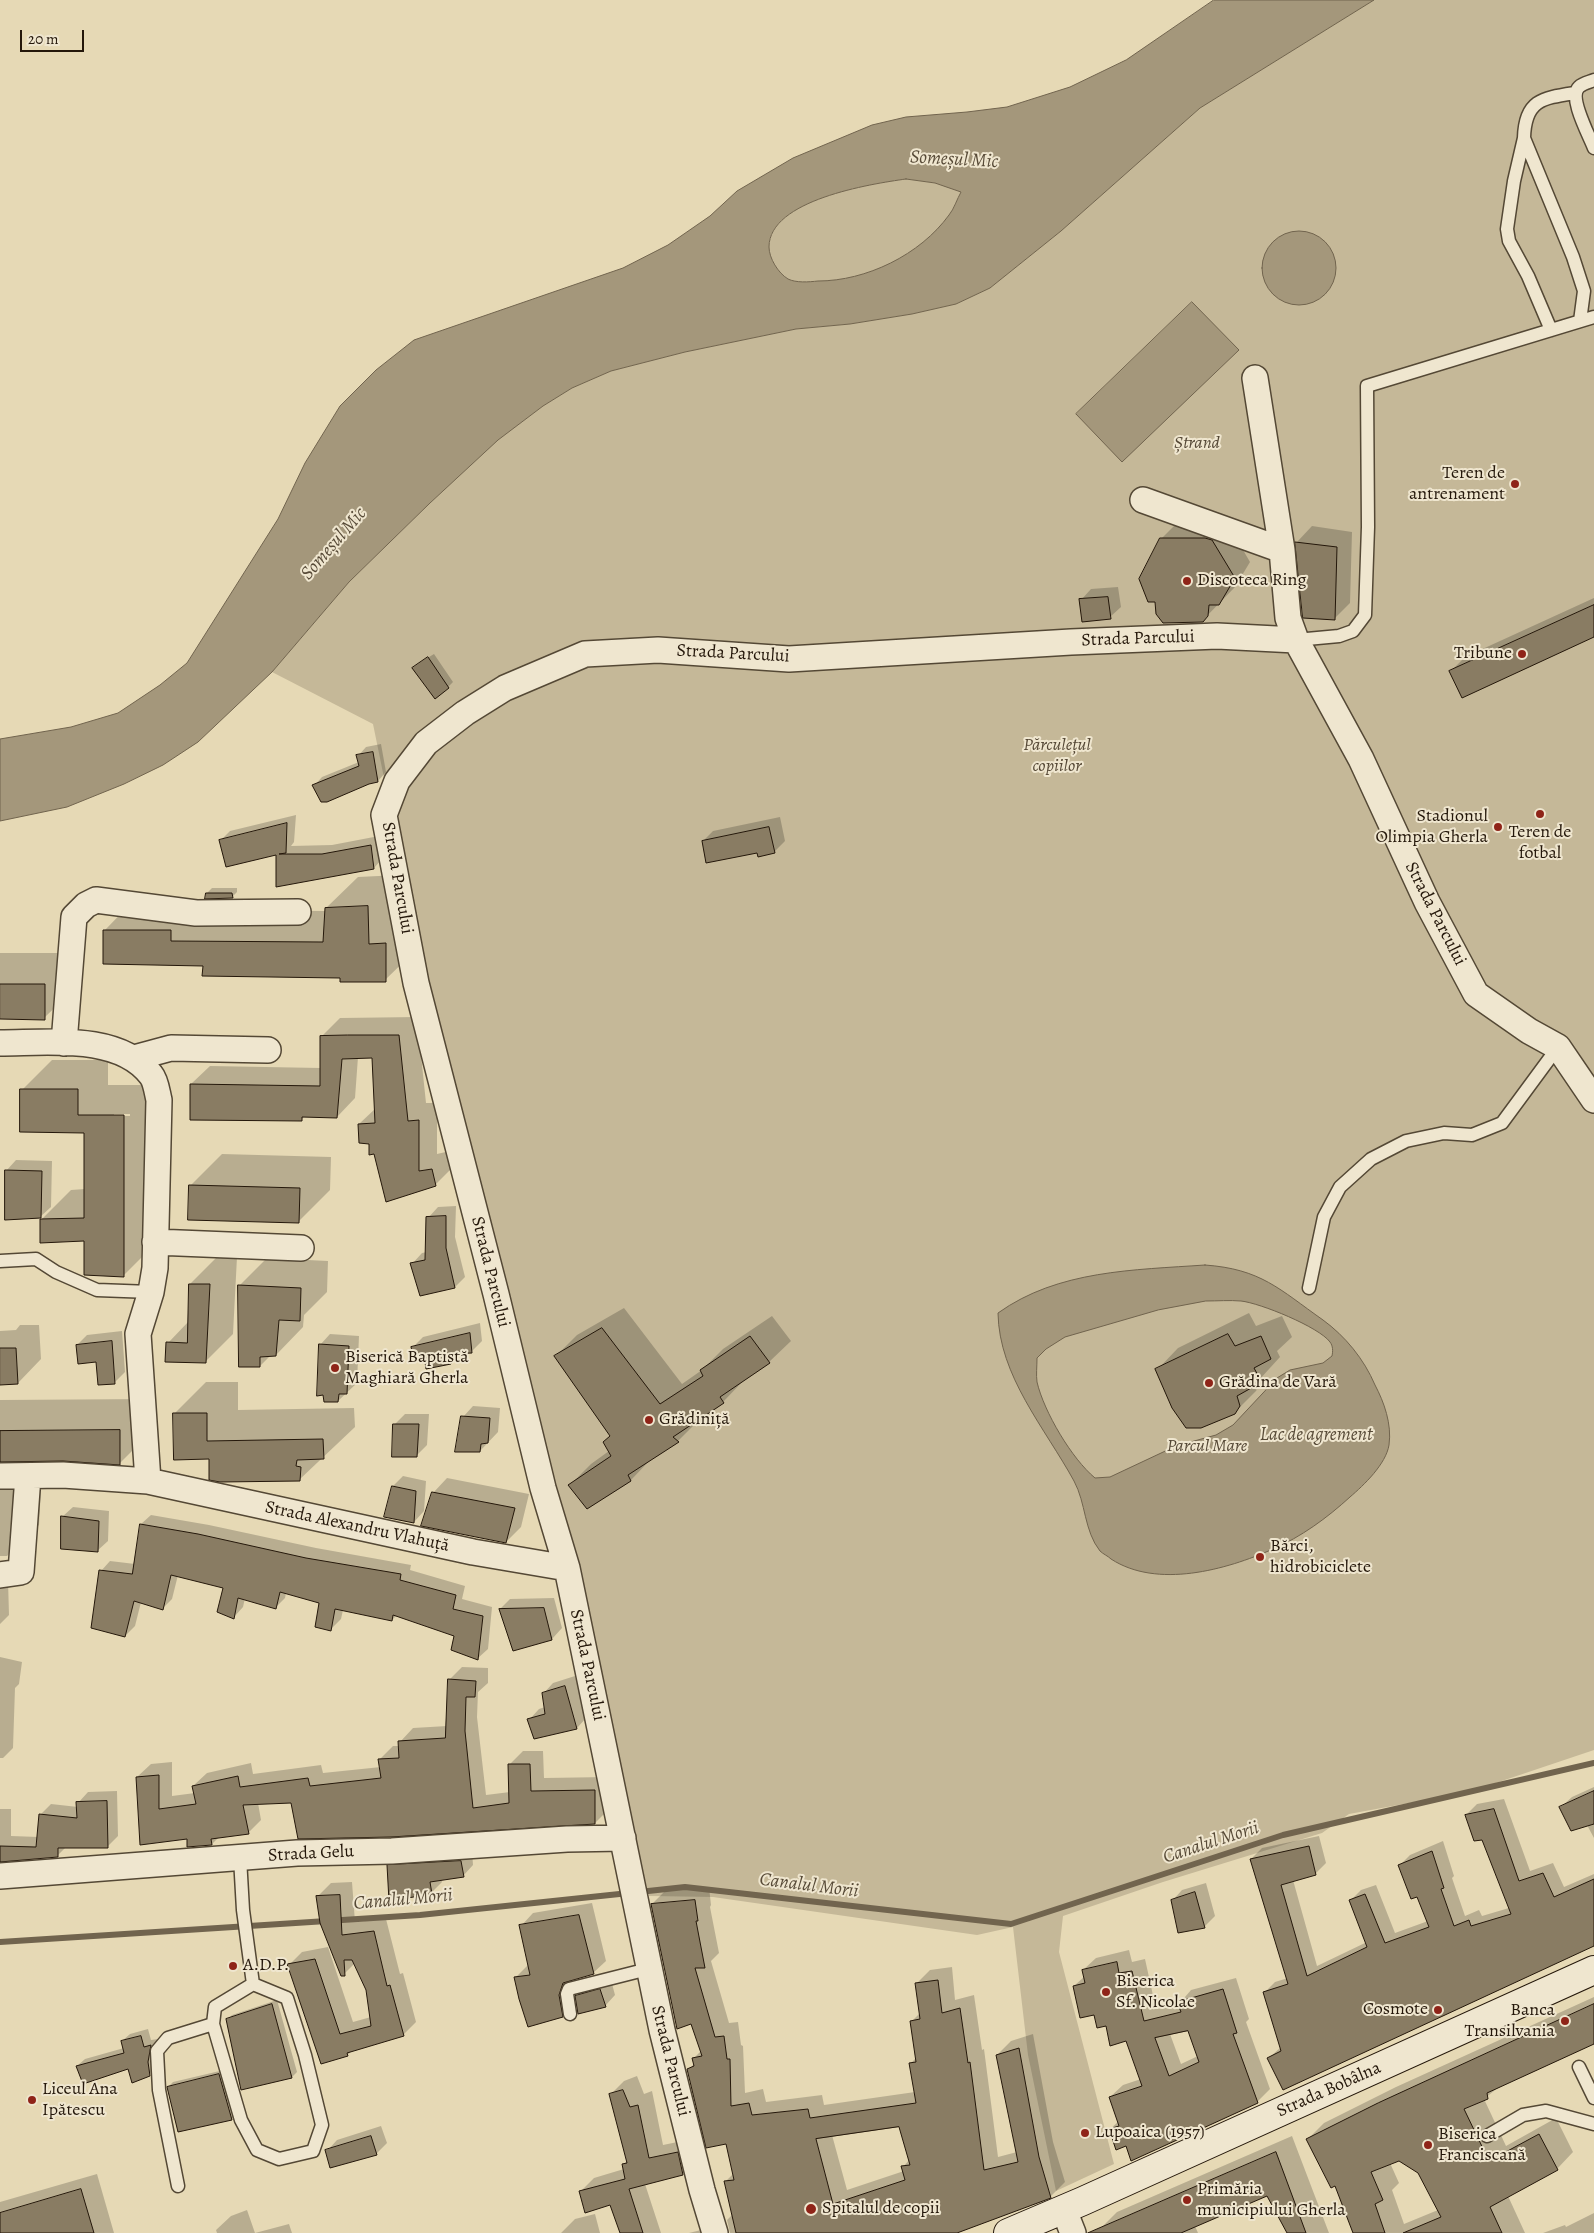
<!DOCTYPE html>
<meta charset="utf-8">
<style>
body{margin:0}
#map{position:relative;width:1594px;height:2233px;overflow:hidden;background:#e6d9b5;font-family:Alegreya,serif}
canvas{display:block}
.scale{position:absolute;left:20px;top:30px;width:64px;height:22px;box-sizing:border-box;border:2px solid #24170a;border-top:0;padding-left:6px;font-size:15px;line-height:18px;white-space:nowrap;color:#24170a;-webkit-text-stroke:4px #efe6cf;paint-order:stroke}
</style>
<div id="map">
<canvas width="1594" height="2233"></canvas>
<div class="scale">20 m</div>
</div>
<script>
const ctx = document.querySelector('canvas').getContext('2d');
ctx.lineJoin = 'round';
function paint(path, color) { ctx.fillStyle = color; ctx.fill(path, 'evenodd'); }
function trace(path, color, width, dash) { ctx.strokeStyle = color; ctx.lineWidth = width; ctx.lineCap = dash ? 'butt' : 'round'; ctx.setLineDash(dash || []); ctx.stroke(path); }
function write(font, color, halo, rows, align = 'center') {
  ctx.font = font + ' Alegreya,serif'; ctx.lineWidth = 4; ctx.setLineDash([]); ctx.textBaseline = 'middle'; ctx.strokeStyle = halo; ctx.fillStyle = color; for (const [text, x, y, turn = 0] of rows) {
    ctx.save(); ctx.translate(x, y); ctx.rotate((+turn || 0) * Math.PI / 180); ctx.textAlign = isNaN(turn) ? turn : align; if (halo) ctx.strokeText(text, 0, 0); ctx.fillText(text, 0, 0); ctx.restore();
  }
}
paint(new Path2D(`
 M1374,0H1594V1750L1469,1792L1349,1814L1322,1833L1163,1882L1063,1916L1059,1952L1114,2164L1056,2191L1028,2055L1013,1927L977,1935L713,1897L649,1896L432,1013L373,724L272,672L349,582L430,503L497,440L543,406L572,388L611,371L685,352L796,329L850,324L912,314L956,304L990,288L1061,231L1200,108Z
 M906,179L935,183L961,191C957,199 954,208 949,215C921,255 866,281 818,281C809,282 796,283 788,279C778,274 769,258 769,248C769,199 870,184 906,179Z`), '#c5b898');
const water = new Path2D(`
 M1214,0H1374L1200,108L1061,231L990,288L956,304L912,314L850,324L796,329L685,352L611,371L572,388L543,406L498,440L430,503L349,582L272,672L198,742L163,765L124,784L67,807L0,821V739L71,727L118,713L160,685L187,663L278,519L305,463L340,406L376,370L414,340L623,268L668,245L710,216L737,191L793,158L872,125L906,117L967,112L1007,107L1070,87L1126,60ZM906,179L935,183L961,192C957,199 954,209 949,215C920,255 866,281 818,281C809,282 796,283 788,279C778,273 769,258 769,247C769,200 870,184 906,179Z
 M1262 268a37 37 0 1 1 74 0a37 37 0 1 1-74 0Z
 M1192,302L1239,350L1122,462L1076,414Z
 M1205,1265C1261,1269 1279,1289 1323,1320C1345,1336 1364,1359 1375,1385C1384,1402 1392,1424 1389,1445C1386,1464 1364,1485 1350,1497C1327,1518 1301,1537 1273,1549C1226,1570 1157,1589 1111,1559C1108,1556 1103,1554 1100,1551C1084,1531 1086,1503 1074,1481C1045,1428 999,1376 998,1313C1058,1270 1134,1270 1205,1265ZM1206,1301C1217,1301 1230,1300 1241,1301C1260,1303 1319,1327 1330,1342C1333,1346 1333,1351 1332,1356L1323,1363L1290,1370L1277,1378L1233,1425L1216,1435L1176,1446L1110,1477L1095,1478C1072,1459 1044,1412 1037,1382C1036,1375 1037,1366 1037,1358L1046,1349L1065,1337L1158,1310Z`);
paint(water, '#a4977b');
trace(water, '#71644e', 1);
paint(new Path2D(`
 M1177,523L1228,524L1250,562L1235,587L1202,621L1161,539Z
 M1312,526L1352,532L1350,603L1334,619L1297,542Z
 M1118,587L1121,607L1110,617L1081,600L1091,589Z
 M1594,598V636L1451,671L1465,657Z
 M434,654L453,682L448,687L419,663Z
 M381,744L386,772L378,781L314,786L322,777L359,762L358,756L366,747Z
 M296,815L294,842L291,846L332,845L379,836L382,859L374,868L278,885L277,854L221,840L230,831Z
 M780,817L785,841L774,852L757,851L703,841L713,831Z
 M399,875L400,913L417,912V949L385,980L204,964L105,930L136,898L202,899V910L326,911V908L358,877Z
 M212,888H237V892L232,897L207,893Z
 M0,953H76V987L44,1018H0Z
 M417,1017L426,1103H437V1154L450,1151L453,1167L435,1185L370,1143L359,1124L376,1108L373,1057H358L355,1098L337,1117L305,1116L301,1120L191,1084L210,1066L321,1068L322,1036L340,1018Z
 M52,1060H108V1085H154V1245L123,1276L85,1240L41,1220L71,1190L85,1189V1131L22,1090ZM114,1114H130V1116H114Z
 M222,1154L331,1157L330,1190L299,1221L190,1186Z
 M16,1160L52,1161L51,1207L40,1217L6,1171Z
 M456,1206L455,1237L465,1277L455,1287L421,1295L412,1264L422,1253L427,1252L428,1218L438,1207Z
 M217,1257H237L233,1334L205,1362L168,1343L189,1321L190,1284Z
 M267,1258L328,1261L327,1292L304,1315L303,1327L276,1355H271L260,1366L239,1286Z
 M624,1308L682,1384L702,1370L723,1349L772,1316L791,1341L769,1362L744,1380L723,1402L698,1419L699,1420L678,1441L652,1458L631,1480L588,1508L570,1485L591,1464L609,1451L611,1435L556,1356L577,1335Z
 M1249,1313L1256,1326L1282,1316L1292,1337L1277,1351L1280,1357L1259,1380L1261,1384L1256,1391L1234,1413L1157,1370L1178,1348Z
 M480,1323L482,1341L472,1351L461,1352L450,1362L413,1347L423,1337Z
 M20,1325H39L41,1359L18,1383H0V1331L16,1330Z
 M122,1331L125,1372L115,1382L97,1361L77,1345L87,1335Z
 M330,1334L359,1336L357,1383L338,1401L320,1345Z
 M206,1382H238V1410L354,1408L355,1427L299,1480L210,1458L174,1414Z
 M151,1399V1432L120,1463L63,1459L0,1460V1400Z
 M473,1406L500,1408L498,1432L480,1451L463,1417Z
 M405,1414H429L427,1445L417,1455L394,1425Z
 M403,1476L426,1481L424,1511L414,1522L393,1486Z
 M447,1478L529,1494L521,1527L506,1542L433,1493Z
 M0,1489H41L39,1525L7,1556H0Z
 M73,1507L109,1511L108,1541L97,1551L62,1517Z
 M151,1515L209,1525L316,1548L411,1565L410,1570L465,1586L462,1599L492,1607L488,1649L478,1658L455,1636L397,1615L392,1620L343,1610L341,1619L331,1629L320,1602L286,1593L285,1598L275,1608L245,1598L243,1607L234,1617L224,1587L178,1575L172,1599L163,1608L141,1602L135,1626L125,1636L101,1571L110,1561L135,1564L141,1524Z
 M0,1580H8L9,1615L0,1624Z
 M554,1598L562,1628L552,1639L500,1609L510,1599Z
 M0,1657L22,1662L19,1684L15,1688L13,1748L3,1758H0Z
 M462,1667L488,1668V1683L478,1692L477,1717L486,1795L510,1792L509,1765L523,1751H543L544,1778L608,1777V1810L595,1823L292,1802L258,1803L261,1820L248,1833L219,1837L212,1844L188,1846V1838L141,1843L137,1777L151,1764L172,1762V1796L195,1793L193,1786L207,1773L251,1763L253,1774L321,1765L323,1773L381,1767L379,1760L393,1746H400V1742L413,1728L447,1726L449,1680Z
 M575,1676L587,1717L577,1728L529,1720L539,1709L545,1707L543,1694L553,1683Z
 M1594,1787V1838L1587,1825L1561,1807L1572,1797Z
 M117,1791L118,1836L107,1847H66L57,1856L0,1860V1809H11V1836L39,1837L41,1814L51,1804L78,1807V1803L88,1792Z
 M1504,1799L1530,1871L1553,1863L1564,1887L1594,1874V1944L1269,2058L1281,2047L1264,1993L1275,1982L1288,1978L1251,1859L1262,1848L1319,1836L1326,1863L1315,1874L1293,1880L1317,1966L1367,1942L1350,1901L1361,1890L1376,1885L1395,1933L1428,1921L1418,1895L1399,1866L1410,1855L1443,1841L1454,1876L1452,1878L1465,1916L1479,1910L1482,1916L1509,1908L1483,1838L1466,1815L1477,1804Z
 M472,1851L473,1865L463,1876L441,1879L442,1882L431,1893L388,1866L399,1855Z
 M352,1882L355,1922L386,1919L400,1974L403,1973L416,2022L403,2035L352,2051L347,2055L289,1965L302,1952L328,1947L353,2022L371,2017L367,1990L355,1963L344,1974L318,1896L331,1883Z
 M1206,1883L1215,1916L1204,1927L1172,1901L1182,1890Z
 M709,1887L711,1905L710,1907L719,1953L711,1961L729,2023L738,2022L741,2045L743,2046L745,2093L763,2089L766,2102L822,2095L824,2105L915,2092L910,2064L917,2057L912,2021L921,2012L916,1984L930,1970L952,1967L955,2000L974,1995L982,2050L984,2049L998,2157L1017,2152L997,2055L1011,2041L1033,2034L1053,2142L1065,2182L1050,2197L952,2233H730L727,2220L733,2214L725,2182L734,2173L727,2142L688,2070L695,2063L693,2059L701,2051L652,1904L666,1890ZM899,2126L910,2159L903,2167L904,2171L847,2190L832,2135Z
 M592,1903L606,1961L593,1973L572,1979L575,2003L562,2016L516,1977L529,1964L521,1926L533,1913Z
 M1129,1950L1132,1962L1145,1959L1156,2009L1179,2004L1191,1990L1236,1978L1249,2019L1246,2022L1270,2089L1257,2102L1127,2144L1110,2129L1119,2121L1110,2097L1123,2085L1141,2079L1126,2040L1095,2014L1074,1986L1085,1976L1083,1970L1096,1958ZM1188,2029L1198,2056L1181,2064L1170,2034Z
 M611,1980L615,1995L605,2006L577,1996L587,1986Z
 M1594,1997V2043L1500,2086L1484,2099L1506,2146L1556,2118L1573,2152L1557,2169L1508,2196L1525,2233H1354L1335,2185L1308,2139L1324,2123L1396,2087ZM1400,2160L1419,2173L1438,2210L1404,2224L1392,2190L1399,2183L1390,2163Z
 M277,2000L297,2072L292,2077L241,2088L227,2020L232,2015Z
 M148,2029L151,2040L158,2039L155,2053L157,2067L149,2075L129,2067L77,2066L85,2059L124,2048L122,2041L130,2034Z
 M224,2070L236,2114L232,2119L168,2087L173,2082Z
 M637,2076L644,2094L652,2091L663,2145L692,2139L697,2160L683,2174L645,2184L661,2233H621L611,2203L580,2192L594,2178L624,2169L623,2165L628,2160L610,2095L624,2081Z
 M381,2126L387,2143L376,2154L327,2151L337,2140Z
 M1292,2136L1329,2233H1288L1268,2194L1195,2226L1198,2233H1103L1101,2228L1117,2212Z
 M97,2174L114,2233H0V2202Z
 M247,2210L255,2233H217L216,2230L231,2216Z
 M1594,2213V2233H1543L1565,2225L1566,2227Z
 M595,2214L600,2233H561L575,2219Z
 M289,2224L292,2233H255Z
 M717,2226L726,2233H689Z`), '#0003');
trace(new Path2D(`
 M639,1892L685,1887L1011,1924L1283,1835L1594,1763
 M0,1942L420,1915L629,1893`), '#71644e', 6);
const building = new Path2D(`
 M1160,538H1205L1212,540L1235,578L1219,605H1209L1208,616L1203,622L1163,623L1156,614L1155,602H1148L1139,579Z
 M1295,542L1337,547L1335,620L1303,618Z
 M1108,597L1111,619L1082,622L1079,599Z
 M1594,605V637L1462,698L1449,671Z
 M428,657L449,688L435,699L412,668Z
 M373,752L378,782L369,784L327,802H321L312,785L359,766L356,755Z
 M287,823L286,853L279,854H322L371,845L374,869L276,887V855L226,867L219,840Z
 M769,827L775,853L758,857L757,853L706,863L702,841Z
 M206,893H232L233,898L205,899Z
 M368,906L369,944L386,943V982H340V978L202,976L203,966L103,964V930H171V941L323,942L325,908Z
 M0,984H45V1020L0,1019Z
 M348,1035H399L408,1121L419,1120V1171L432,1169L436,1186L386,1202L374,1154L369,1155V1144L359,1143L358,1124L375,1123L372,1058L342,1059L337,1118L302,1117V1121L190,1120V1084L320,1086V1036Z
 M20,1089H78V1115H124V1277L84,1275V1241L40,1243V1219L84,1218V1133L20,1132Z
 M5,1170L42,1171L41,1218L5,1220Z
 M189,1185L300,1188L299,1223L188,1220Z
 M446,1216V1248L455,1288L420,1296L410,1263L425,1260L426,1217Z
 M189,1284H210L206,1363L165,1362L166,1342L187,1343Z
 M238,1285L301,1288L300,1321L279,1320L276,1356L260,1357V1367H239Z
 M602,1328L660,1404L703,1376L700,1370L750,1336L770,1363L720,1397L724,1403L673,1437L679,1442L628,1475L631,1481L587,1509L568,1485L611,1456L603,1442L610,1436L554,1356Z
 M470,1333L472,1353L450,1354L451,1364L426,1369L424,1355H413L411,1347Z
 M1228,1334L1235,1346L1261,1336L1271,1359L1254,1368L1260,1379L1253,1387L1237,1396L1240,1406L1235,1414L1201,1428H1186L1172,1408L1155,1369Z
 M112,1341L115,1384L98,1385L96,1362L78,1364L76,1345Z
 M319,1344L349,1346L347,1394H339L338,1402H324L323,1395L317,1396Z
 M0,1348H16L18,1384L0,1385Z
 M173,1413H207V1441L323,1439L324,1459L297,1460L296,1466L301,1467L300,1481L220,1482L209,1480V1459L174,1460Z
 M461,1416L490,1418L488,1443L481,1444L480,1452H455Z
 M393,1424H419L417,1457H392Z
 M120,1430V1465L63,1461L0,1462V1431Z
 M392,1486L416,1491L414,1523L384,1517Z
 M432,1492L515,1508L506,1543L421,1526Z
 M61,1516L99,1521L98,1552L61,1549Z
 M140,1524L198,1534L306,1558L401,1574L400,1580L456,1595L453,1609L483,1616L478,1660L451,1650L454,1636L393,1615L392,1621L335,1609L331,1631L315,1627L319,1603L280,1592L276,1609L238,1598L234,1619L217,1612L223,1588L171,1575L163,1610L134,1601L125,1637L91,1628L99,1570L132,1574Z
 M544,1608L552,1640L513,1651L499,1609Z
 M448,1679L476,1681L475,1697H466L465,1731L473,1808L509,1803L508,1764H530L531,1791L595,1790V1824L391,1837L298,1839L291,1803L243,1805L249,1834L211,1839L212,1845L187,1847V1839L140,1845L136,1777L159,1775V1809L196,1804L192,1786L238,1776L240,1787L308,1778L310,1786L381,1778L378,1759L399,1758L398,1741L445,1738Z
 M565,1686L577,1729L534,1739L527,1719L545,1714L542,1693Z
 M1594,1791V1824L1571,1831L1559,1807Z
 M107,1801L108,1848H58V1857L0,1862V1846L36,1847L39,1814L77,1818L76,1802Z
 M1494,1809L1519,1881L1543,1873L1554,1897L1594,1879V1946L1283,2090L1267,2058L1281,2051L1263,1992L1288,1984L1250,1859L1309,1846L1316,1875L1281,1885L1307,1976L1367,1947L1349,1900L1365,1894L1385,1943L1429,1927L1417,1897L1411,1899L1398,1865L1432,1851L1444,1888L1441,1889L1454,1926L1469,1920L1471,1926L1511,1914L1482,1840L1474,1841L1465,1815Z
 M461,1861L464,1877L430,1882L432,1894L389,1901L387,1865Z
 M1195,1892L1205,1928L1178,1933L1171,1900Z
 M340,1895L342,1935L374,1931L387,1986L390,1985L404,2036L347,2053L348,2056L321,2064L287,1964L315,1959L340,2034L371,2026L366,1990L352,1960H344L345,1976H341L320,1923L316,1896Z
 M695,1900L698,1921H696L705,1968H695L715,2037L724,2036L727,2059H730L731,2106L749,2103L752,2115L808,2109L810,2118L916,2103L909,2063L916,2062L910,2021L920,2019L915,1983L938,1980L942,2013L960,2008L968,2063L970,2062L984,2170L1018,2162L996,2055L1019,2048L1039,2157L1051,2198L957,2233H736L724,2181L734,2180L726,2144L706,2148L687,2069L694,2066L692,2058L702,2056L691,2024L677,2029L651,1904ZM899,2127L910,2165L901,2166L905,2180L833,2204L816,2139Z
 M579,1915L594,1974L563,1983L559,1995L563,2017L528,2027L519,1999L514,1977L530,1975L519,1925Z
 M1117,1962L1119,1973L1132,1971L1144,2021L1181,2012L1177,2002L1223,1989L1237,2033L1233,2034L1258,2103L1131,2161L1126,2146L1116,2150L1109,2129L1119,2126L1109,2097L1142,2086L1126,2041L1110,2046L1106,2026L1097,2028L1094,2015L1080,2018L1073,1986L1085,1983L1082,1970ZM1188,2031L1199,2062L1169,2076L1155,2038Z
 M600,1989L606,2007L578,2014L575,1996Z
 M272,2004L292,2078L241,2090L226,2019Z
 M1594,2004V2044L1487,2093L1488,2099L1464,2109L1489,2161L1539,2134L1558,2170L1490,2207L1502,2233H1403L1441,2217L1418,2173L1399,2161L1371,2172L1383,2200L1375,2204L1385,2233H1353L1335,2186L1331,2188L1306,2139L1378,2103Z
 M141,2036L144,2047L151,2045L148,2062L150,2076L132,2083L128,2069L83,2084L76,2066L124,2053L121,2041Z
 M219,2074L232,2120L178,2132L167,2087Z
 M623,2090L630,2107L638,2105L649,2158L678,2152L683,2175L629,2189L643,2233H620L610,2205L585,2213L579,2191L625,2179L622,2164L627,2163L609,2094Z
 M371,2136L377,2155L330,2168L325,2150Z
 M1276,2152L1306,2233H1287L1267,2196L1181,2233H1088Z
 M81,2189L94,2233H0V2213Z`);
paint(building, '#897c63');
trace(building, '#24170a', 1);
const lane = new Path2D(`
 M1594,80C1590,82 1583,83 1579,87C1568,97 1589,135 1594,148
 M1575,93C1542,98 1525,100 1524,138L1573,257L1584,291L1580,321
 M1524,138L1514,181L1507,229L1509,241L1528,276L1551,330
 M1296,640L1339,636L1353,631L1365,615L1368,527L1367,386L1594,317
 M0,1261L36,1259L56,1272L97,1290L151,1292
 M1309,1288L1324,1217L1340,1187L1371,1159L1406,1141L1444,1133L1472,1135L1502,1123L1558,1047
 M240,1858L243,1910L253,1984L215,2007L213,2024L241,2120L257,2150L279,2159L313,2151L322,2125L305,2055L287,1998L253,1984
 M570,2014L567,1994L569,1989L648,1969
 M1579,2067L1594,2098
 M1487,2136L1523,2115L1546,2111L1594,2124
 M178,2186L159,2090L157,2051L168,2038L213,2024`);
const street = new Path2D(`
 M1255,378L1282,550L1288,618L1296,640L1361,759L1427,902L1476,994L1529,1031L1558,1047L1594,1100
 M1143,500L1282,550
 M0,1043C47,1043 119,1033 151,1075C156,1081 157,1092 159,1100L155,1268L151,1292L138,1334L148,1481
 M64,1043L74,917L86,905L96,900L196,913L298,912
 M134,1058L171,1048L268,1050
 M155,1242L301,1248
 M0,1476L63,1475L148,1481L473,1552L567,1568
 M0,1575L21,1572L28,1476
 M0,1876L297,1853L392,1851L567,1839L623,1838
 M1064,2210L1073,2233
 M715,2233L702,2190L662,2030L567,1568L543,1488L496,1294L416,983L384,815L397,781L426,743L465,713L505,688L585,654L658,650L789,659L1071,642L1217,636L1296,640`);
const secondary = new Path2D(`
 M1008,2233L1083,2201L1594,1970`);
trace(lane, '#544835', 15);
trace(street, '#544835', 28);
trace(secondary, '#24170a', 30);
trace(lane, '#efe6cf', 12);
trace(street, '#efe6cf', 25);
trace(secondary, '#efe6cf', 28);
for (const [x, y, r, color] of [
 [1515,484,5,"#8f2418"],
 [1187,581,5,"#8f2418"],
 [1522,654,5,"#8f2418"],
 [1540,814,5,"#8f2418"],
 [1498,827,5,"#8f2418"],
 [335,1368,5,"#8f2418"],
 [1209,1383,5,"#8f2418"],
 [649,1420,5,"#8f2418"],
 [1260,1557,5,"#8f2418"],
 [233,1966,5,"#8f2418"],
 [1106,1992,5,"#8f2418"],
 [1438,2010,5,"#8f2418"],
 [1565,2021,5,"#8f2418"],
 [32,2100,5,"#8f2418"],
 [1085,2133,5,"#8f2418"],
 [1428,2145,5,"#8f2418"],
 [1187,2200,5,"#8f2418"],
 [811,2209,6,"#8f2418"]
]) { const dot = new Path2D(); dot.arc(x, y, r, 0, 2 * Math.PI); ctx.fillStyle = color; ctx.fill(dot); trace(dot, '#efe6cf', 2); }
write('italic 18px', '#544735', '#efe6cf', [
 ["Ștrand",1197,444],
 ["Părculețul",1057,746],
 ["copiilor",1057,767],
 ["Parcul Mare",1207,1447]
]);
write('18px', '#24170a', '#efe6cf', [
 ["Teren de",1505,474,"right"],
 ["antrenament",1505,495,"right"],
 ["Discoteca Ring",1197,581],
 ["Tribune",1512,654,"right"],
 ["Stadionul",1488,817,"right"],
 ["Olimpia Gherla",1488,838,"right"],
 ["Teren de",1540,833,"center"],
 ["fotbal",1540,854,"center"],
 ["Biserică Baptistă",345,1358],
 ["Maghiară Gherla",345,1379],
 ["Grădina de Vară",1219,1383],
 ["Grădiniță",659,1420],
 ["Bărci,",1270,1547],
 ["hidrobiciclete",1270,1568],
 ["A.D.P.",243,1966],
 ["Biserica",1116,1982],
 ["Sf. Nicolae",1116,2003],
 ["Cosmote",1428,2010,"right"],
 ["Banca",1555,2011,"right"],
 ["Transilvania",1555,2032,"right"],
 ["Liceul Ana",42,2090],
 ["Ipătescu",42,2111],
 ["Lupoaica (1957)",1095,2133],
 ["Biserica",1438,2135],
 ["Franciscană",1438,2156],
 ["Primăria",1197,2190],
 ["municipiului Gherla",1197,2211],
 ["Spitalul de copii",822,2209]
], 'left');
write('18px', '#24170a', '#efe6cf', [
 ["Strada Parcului",1138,639,-2],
 ["Strada Parcului",733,654,3],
 ["Strada Parcului",397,878,80],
 ["Strada Parcului",1435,914,63],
 ["Strada Parcului",490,1272,76],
 ["Strada Alexandru Vlahuță",357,1527,12],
 ["Strada Parcului",587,1665,78],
 ["Strada Gelu",311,1854,-3],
 ["Strada Parcului",670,2061,76],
 ["Strada Bobâlna",1329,2090,-24]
]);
write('italic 19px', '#574a37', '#efe6cf', [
 ["Someșul Mic",954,160,3],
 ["Someșul Mic",334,544,-49],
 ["Lac de agrement",1316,1435],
 ["Canalul Morii",1211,1843,-18],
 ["Canalul Morii",809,1886,7],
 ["Canalul Morii",403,1900,-5]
]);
</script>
